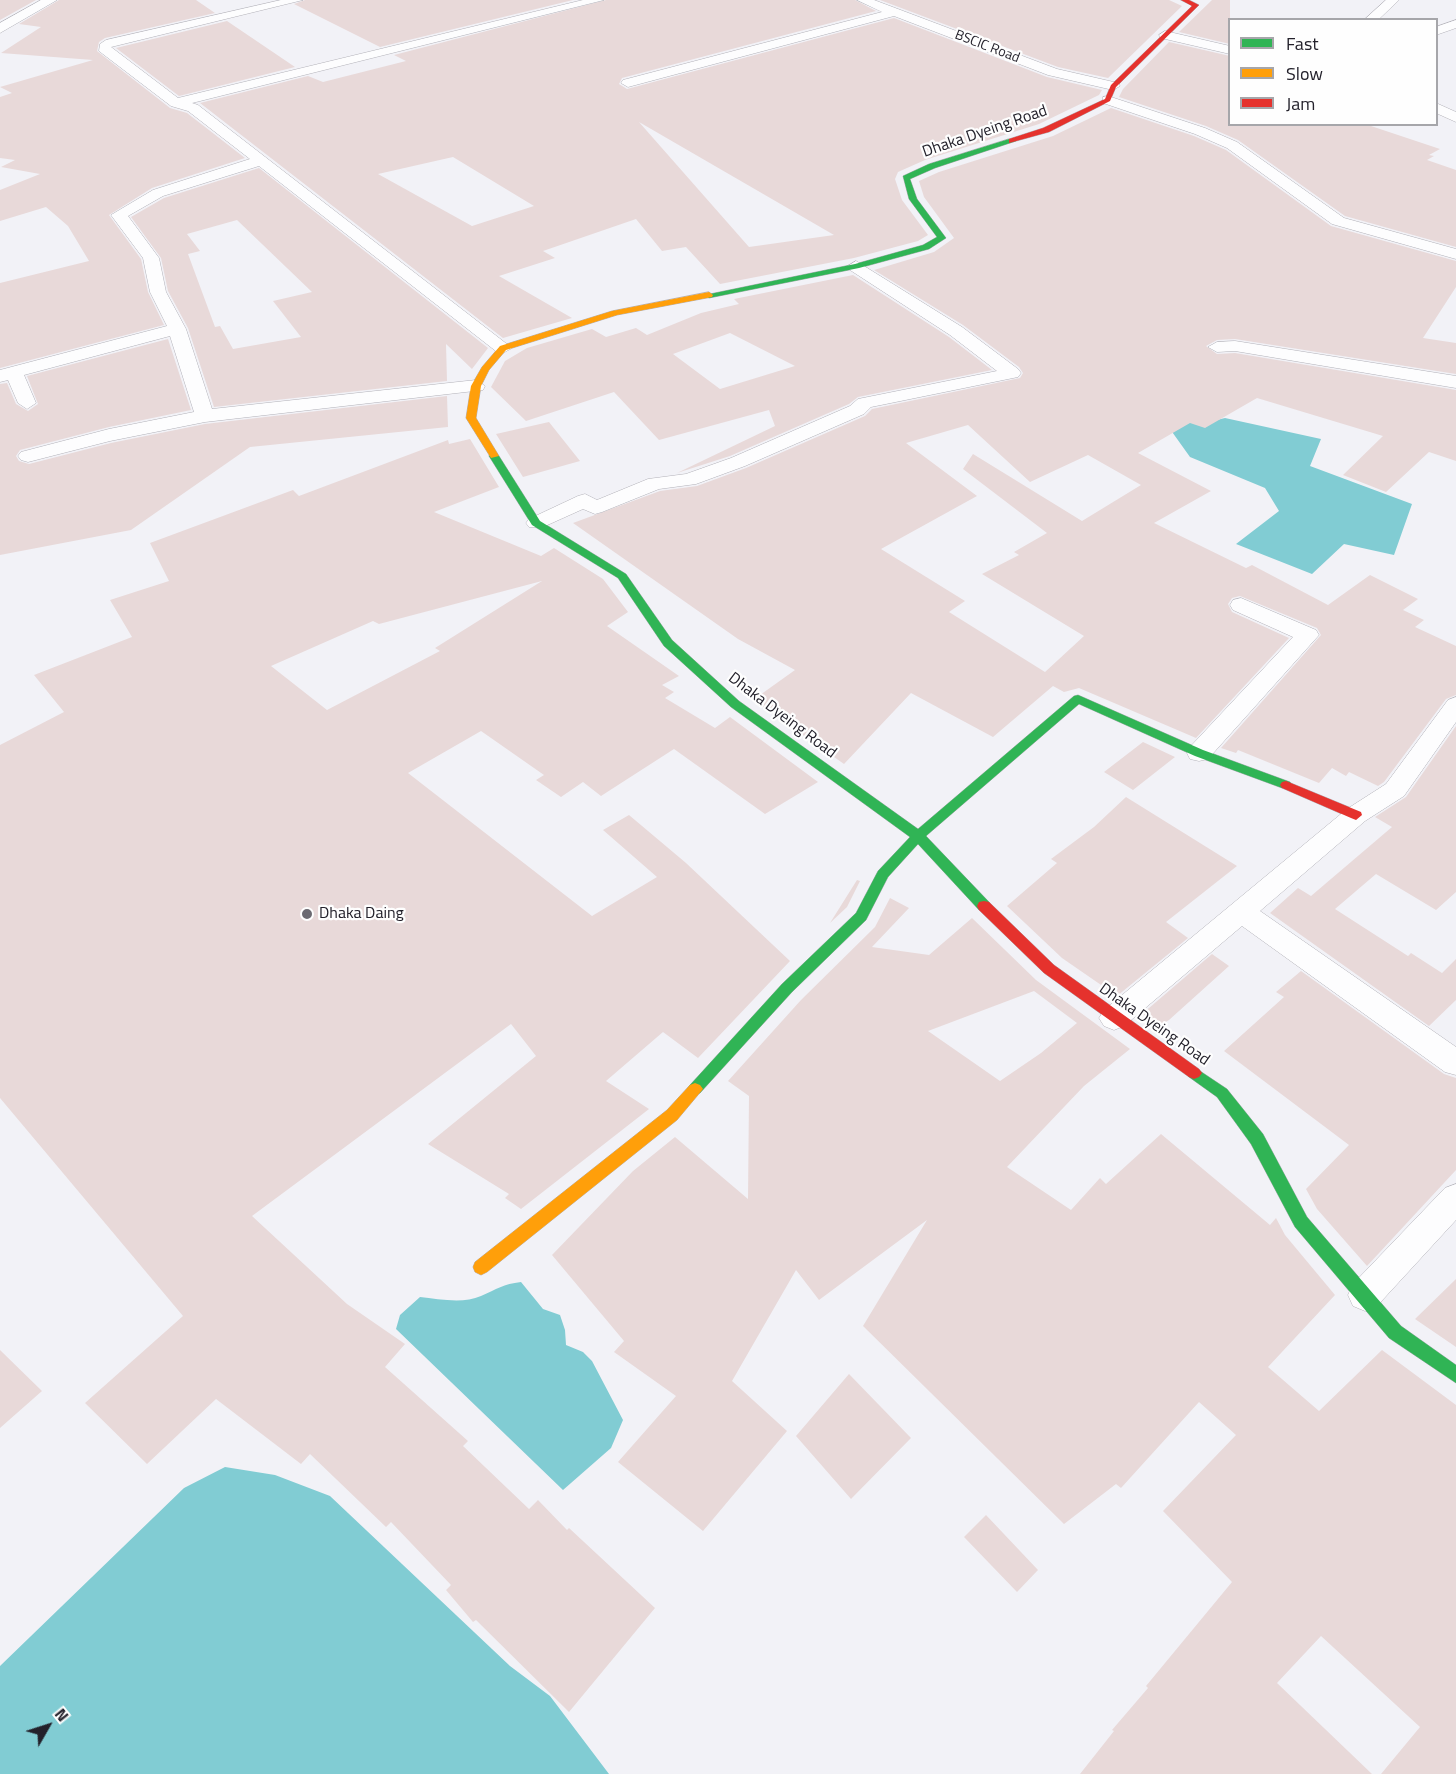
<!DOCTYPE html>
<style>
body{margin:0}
#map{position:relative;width:1456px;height:1774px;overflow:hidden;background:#f2f2f7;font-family:"Titillium Web",sans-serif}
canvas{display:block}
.legend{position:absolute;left:1228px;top:18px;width:210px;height:108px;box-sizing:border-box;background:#fefefe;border:2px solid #a6a6aa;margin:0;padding:8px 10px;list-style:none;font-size:18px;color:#23212b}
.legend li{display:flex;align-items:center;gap:12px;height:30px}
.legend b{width:30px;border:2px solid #a6a6aa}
.north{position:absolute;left:18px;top:1696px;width:60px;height:60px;-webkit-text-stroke:4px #fefefe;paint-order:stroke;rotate:51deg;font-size:16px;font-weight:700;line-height:24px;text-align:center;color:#23212b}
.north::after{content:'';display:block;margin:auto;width:21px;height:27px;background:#23212b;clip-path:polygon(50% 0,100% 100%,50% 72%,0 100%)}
</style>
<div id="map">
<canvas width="1456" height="1774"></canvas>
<ul class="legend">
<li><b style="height:8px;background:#30b455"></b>Fast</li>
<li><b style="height:8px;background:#ff9f0a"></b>Slow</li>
<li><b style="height:8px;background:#e5322d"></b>Jam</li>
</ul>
<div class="north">N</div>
</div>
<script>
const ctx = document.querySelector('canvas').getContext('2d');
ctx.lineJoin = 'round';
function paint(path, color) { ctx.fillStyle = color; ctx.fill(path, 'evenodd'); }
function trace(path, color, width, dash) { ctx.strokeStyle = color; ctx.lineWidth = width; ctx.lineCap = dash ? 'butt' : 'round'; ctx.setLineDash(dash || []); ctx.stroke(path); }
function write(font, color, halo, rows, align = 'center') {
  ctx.font = font + ' "Titillium Web",sans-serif'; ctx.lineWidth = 4.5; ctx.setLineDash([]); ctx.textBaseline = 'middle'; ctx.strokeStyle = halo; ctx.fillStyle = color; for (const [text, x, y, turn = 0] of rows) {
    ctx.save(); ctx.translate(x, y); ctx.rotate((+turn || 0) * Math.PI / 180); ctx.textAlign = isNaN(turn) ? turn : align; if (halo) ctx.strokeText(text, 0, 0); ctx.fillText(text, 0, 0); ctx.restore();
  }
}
paint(new Path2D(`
 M1225,418L1321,439L1310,466L1412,504L1394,555L1344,544L1312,574L1236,544L1279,511L1265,488L1190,457L1165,422L1204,423Z
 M521,1282L543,1309L560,1315L565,1330L566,1345L583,1352L592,1361L623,1420L611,1448L563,1490L396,1329L400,1315L420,1297C439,1299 463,1304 481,1296C497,1289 503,1284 521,1282Z
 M225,1467L275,1475L330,1496L510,1666L550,1696L609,1774H0V1666L184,1488Z`), '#81ccd3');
paint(new Path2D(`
 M0,0H36L0,20Z
 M59,0H196L215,13L105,38L99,42L97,51L170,108L187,113L245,158L152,188L109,215L141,259L148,292L164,325L0,368V283L89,261L68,226L46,207L0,221V190L40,174L1,167L15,160L0,158V97L12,93L0,87L93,60L1,53L41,27L19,24Z
 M305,0H573L380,47L294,4Z
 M606,0H855L876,11L622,78L619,84L627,89L894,18L1047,77L1102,90L1099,95L1039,124L925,160L898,172L895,179L902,200L928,235L918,241L854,258L720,284L686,247L662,251L636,219L543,251L555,258L499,276L572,318L503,338L200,103L308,76L323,82L406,61L394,55ZM639,122L834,235L749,247ZM453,157L534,206L472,226L378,174Z
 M880,0H1169L1182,6L1108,78L1058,67Z
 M1212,0H1230V44L1179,32Z
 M227,21L295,67L179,96L116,48Z
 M1169,42L1230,56V124H1365L1440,149L1429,155L1434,156L1427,160L1456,170V247L1345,216L1238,140L1206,126L1119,97L1123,89Z
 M1111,108L1194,136L1226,150L1331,226L1456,261V287L1423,338L1456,343V374L1235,339L1217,340L1206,346L1217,354L1235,353L1456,390V461L1429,452L1386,492L1343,475L1383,436L1257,398L1205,428L1190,423L1138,453L1211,491L1154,523L1246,568L1252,565L1328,605L1370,575L1418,599L1403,610L1424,620L1415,627L1456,646V695L1446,699L1384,782L1378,786L1349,772L1346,776L1332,768L1319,783L1238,750L1236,753L1221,748L1321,635L1317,628L1240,596L1232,598L1228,604L1232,612L1289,638L1196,738L1079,688L1064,692L1053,686L993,737L911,693L844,764L753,700L795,670L738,639L573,523L660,491L697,486L746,468L865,416L872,409L1020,378L1023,373L1019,367L963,325L874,270L934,252L954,238L924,197L919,181L939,172L1053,136ZM968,425L1030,482L1088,455L1141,485L1082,521L973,454L963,469L1047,533L1014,552L1019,555L982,574L1084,636L1045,672L949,612L965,601L881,549L977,496L906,443Z
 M259,168L488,348L472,369L446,344L447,381L214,407L188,328L168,291L161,258L131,217L164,198ZM237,220L312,292L273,301L301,337L233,349L220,326L215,327L188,254L200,251L187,234Z
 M853,275L949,337L992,370L858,397L849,404L730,456L677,473L775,426L769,410L659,440L614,392L526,421L491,387L505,361L527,348L592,329L606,337L636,328L647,335L701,313L739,304L734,299ZM730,333L795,366L720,389L673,354Z
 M168,339L191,410L109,427L20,450L16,456L19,461L29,464L111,443L205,424L447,396L448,427L250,447L131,530L0,555V384L7,383L16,404L28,411L38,404L27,376Z
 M549,422L580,461L523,477L496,434Z
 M470,439L499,487L434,512L541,556L554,548L603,579L628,612L607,626L679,676L662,685L674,692L665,698L715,728L730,717L818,782L765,814L674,749L601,796L583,782L561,797L536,780L544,775L481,731L408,773L592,916L657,877L603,830L629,815L686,863L790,961L698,1058L663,1032L606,1081L649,1109L521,1209L505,1198L509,1194L428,1144L536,1056L511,1024L252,1216L347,1304L405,1344L385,1367L468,1441L463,1446L529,1509L538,1500L567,1530L569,1528L655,1608L569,1712L476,1620L473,1622L446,1590L451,1585L391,1522L386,1527L310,1454L301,1464L216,1399L147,1464L85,1403L183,1316L0,1098V745L64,712L34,675L132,637L110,600L169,581L150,543L293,490L299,496L448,440L449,444ZM542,581L435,648L440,651L327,710L271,666L373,621L379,624Z
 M1456,726V892L1436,910L1376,874L1335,909L1408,956L1411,953L1442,973L1456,959V1000L1429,1026L1270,913L1298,888L1311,896L1392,827L1375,817L1406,797Z
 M1143,742L1175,757L1133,790L1104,772Z
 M1126,797L1237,866L1166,922L1188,938L1117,996L1062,958L1007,906L1057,863L1051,859L1094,827Z
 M857,880L860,881L847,907L830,923Z
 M890,898L909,908L872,947L929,955L972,918L1036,980L1130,1049L1084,1086L1007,1167L1071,1210L1100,1178L1106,1184L1161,1134L1270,1225L1276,1218L1285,1235L1335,1295L1268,1367L1319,1411L1382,1350L1456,1405V1774H1381L1420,1727L1321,1636L1277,1683L1372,1774H1080L1114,1731L1112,1730L1148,1688L1146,1686L1232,1582L1163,1511L1236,1435L1199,1402L1121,1488L1116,1484L1064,1524L863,1326L927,1220L819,1300L796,1270L732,1381L787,1431L703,1531L618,1462L676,1396L614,1352L624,1341L552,1255L633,1171L675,1137L748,1199L749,1096L728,1081L801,1000L875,927ZM1034,991L1077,1023L1041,1053L1000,1081L928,1031Z
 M1212,954L1229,966L1169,1020L1159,1026L1142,1014Z
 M1301,971L1444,1074L1456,1078V1170L1367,1266L1317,1209L1306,1189L1349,1145L1224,1051L1284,997L1276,992Z
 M1456,1279V1347L1415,1319Z
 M0,1350L42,1391L0,1428Z
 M849,1374L911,1438L851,1499L796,1436Z
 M986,1515L1038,1570L1017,1592L964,1537Z`), '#e8d9d9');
const street = new Path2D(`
 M41,0H57L0,33V23Z
 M281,0H303L111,47L178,98L583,0H604L192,103L198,105L512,348L503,353L497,352L259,166L163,196L128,216L159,258L166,292L186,329L212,409L476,380L485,386L483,390L205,422L110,441L28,462L21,460L18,456L21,452L109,429L194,412L170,336L24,375L36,403L27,409L18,403L8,380L0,382V370L167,326L150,292L143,258L111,215L153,190L250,159L188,111L171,106L99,51L100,44L106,40Z
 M857,0H874L1057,69L1118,83L1120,86L1113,90L1048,75L894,16L628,87L621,83L623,80L882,12Z
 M1386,0H1399L1378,20H1364Z
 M1456,20V28L1436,35V27Z
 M1165,31L1230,46V54L1161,38L1159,35Z
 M1108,96L1205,128L1237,142L1344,218L1456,249V259L1332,224L1227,148L1195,134L1103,103V97Z
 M1436,103L1456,112V122L1436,113Z
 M856,261L962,327L1018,369L1021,373L1018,377L871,407L864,414L745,466L696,484L659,489L602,512L595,514L583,509L543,527H529L526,523L529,519L578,496L585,494L597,500L648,479L686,474L731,458L850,406L858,399L997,371L950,335L850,270L848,266Z
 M1235,341L1456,376V388L1235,351L1217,352L1208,347L1217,342Z
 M1241,598L1316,630L1319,635L1208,759L1199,761L1190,759L1187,753L1190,747L1293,637L1233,610L1230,605L1233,600Z
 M1456,697V722L1404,796L1365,821L1260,911L1456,1047V1075L1445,1072L1242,926L1124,1026L1114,1030L1104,1026L1099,1018L1104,1010L1347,809L1386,784L1448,700Z
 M1456,1184V1220L1377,1306L1365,1311L1353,1306L1348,1295L1353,1284L1445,1188Z`);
const fast = new Path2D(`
 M1009,139L1016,141L935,168L910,179L917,199L946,238L929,249L859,268L709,298L705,295L855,264L923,245L937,237L909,199L903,176L929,164Z
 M494,453L499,456L540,521L626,574L672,640L739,701L918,829L1074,696L1078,695L1203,750L1290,782L1292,785L1290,788H1282L1195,756L1079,704L926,836L989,902L991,906L989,910H979L918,844L888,877L866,920L792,992L700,1093L695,1095L690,1093L687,1089L690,1085L782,984L856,913L878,871L910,837L731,707L664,646L618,578L532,525L489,456Z
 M1194,1067L1227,1089L1263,1134L1307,1217L1401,1326L1456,1365V1383L1389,1338L1295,1227L1251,1144L1217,1097L1189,1077L1186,1073L1189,1069Z`);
const slow = new Path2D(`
 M709,292L713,295L712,297L617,315L506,350L489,370L481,386L476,418L499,456L491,458L466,418L471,386L482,367L500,346L612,311Z
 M695,1083L700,1085L703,1089L677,1120L487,1272L481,1275L475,1272L473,1267L475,1262L667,1110L690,1085Z`);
const jam = new Path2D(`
 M1181,0H1189L1199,5L1116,87L1110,101L1049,132L1009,143V139L1043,128L1105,99L1111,85L1192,6Z
 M1286,781L1361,812L1362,815L1356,820L1351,818L1282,788L1280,785L1282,782Z
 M984,901L989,902L1054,965L1199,1069L1202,1073L1199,1077L1194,1079L1189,1077L1044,973L979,910L977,906L979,902Z`);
trace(street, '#b2b1b8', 1);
trace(fast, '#b2b1b8', 1);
trace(slow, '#b2b1b8', 1);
trace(jam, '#b2b1b8', 1);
paint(street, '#fdfdfe');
paint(fast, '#30b455');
paint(slow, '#ff9f0a');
paint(jam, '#e5322d');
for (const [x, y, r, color] of [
 [307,914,6,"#6b6a72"]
]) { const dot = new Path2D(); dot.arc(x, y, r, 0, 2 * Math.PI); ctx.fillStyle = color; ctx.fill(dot); trace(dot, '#fefefe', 2); }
write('14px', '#23212b', '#fefefe', [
 ["BSCIC Road",987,47,21]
]);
write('16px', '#23212b', '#fefefe', [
 ["Dhaka Dyeing Road",985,132,-19],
 ["Dhaka Dyeing Road",782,716,37],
 ["Dhaka Dyeing Road",1154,1025,35]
]);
write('16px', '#23212b', '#fefefe', [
 ["Dhaka Daing",319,914]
], 'left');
</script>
